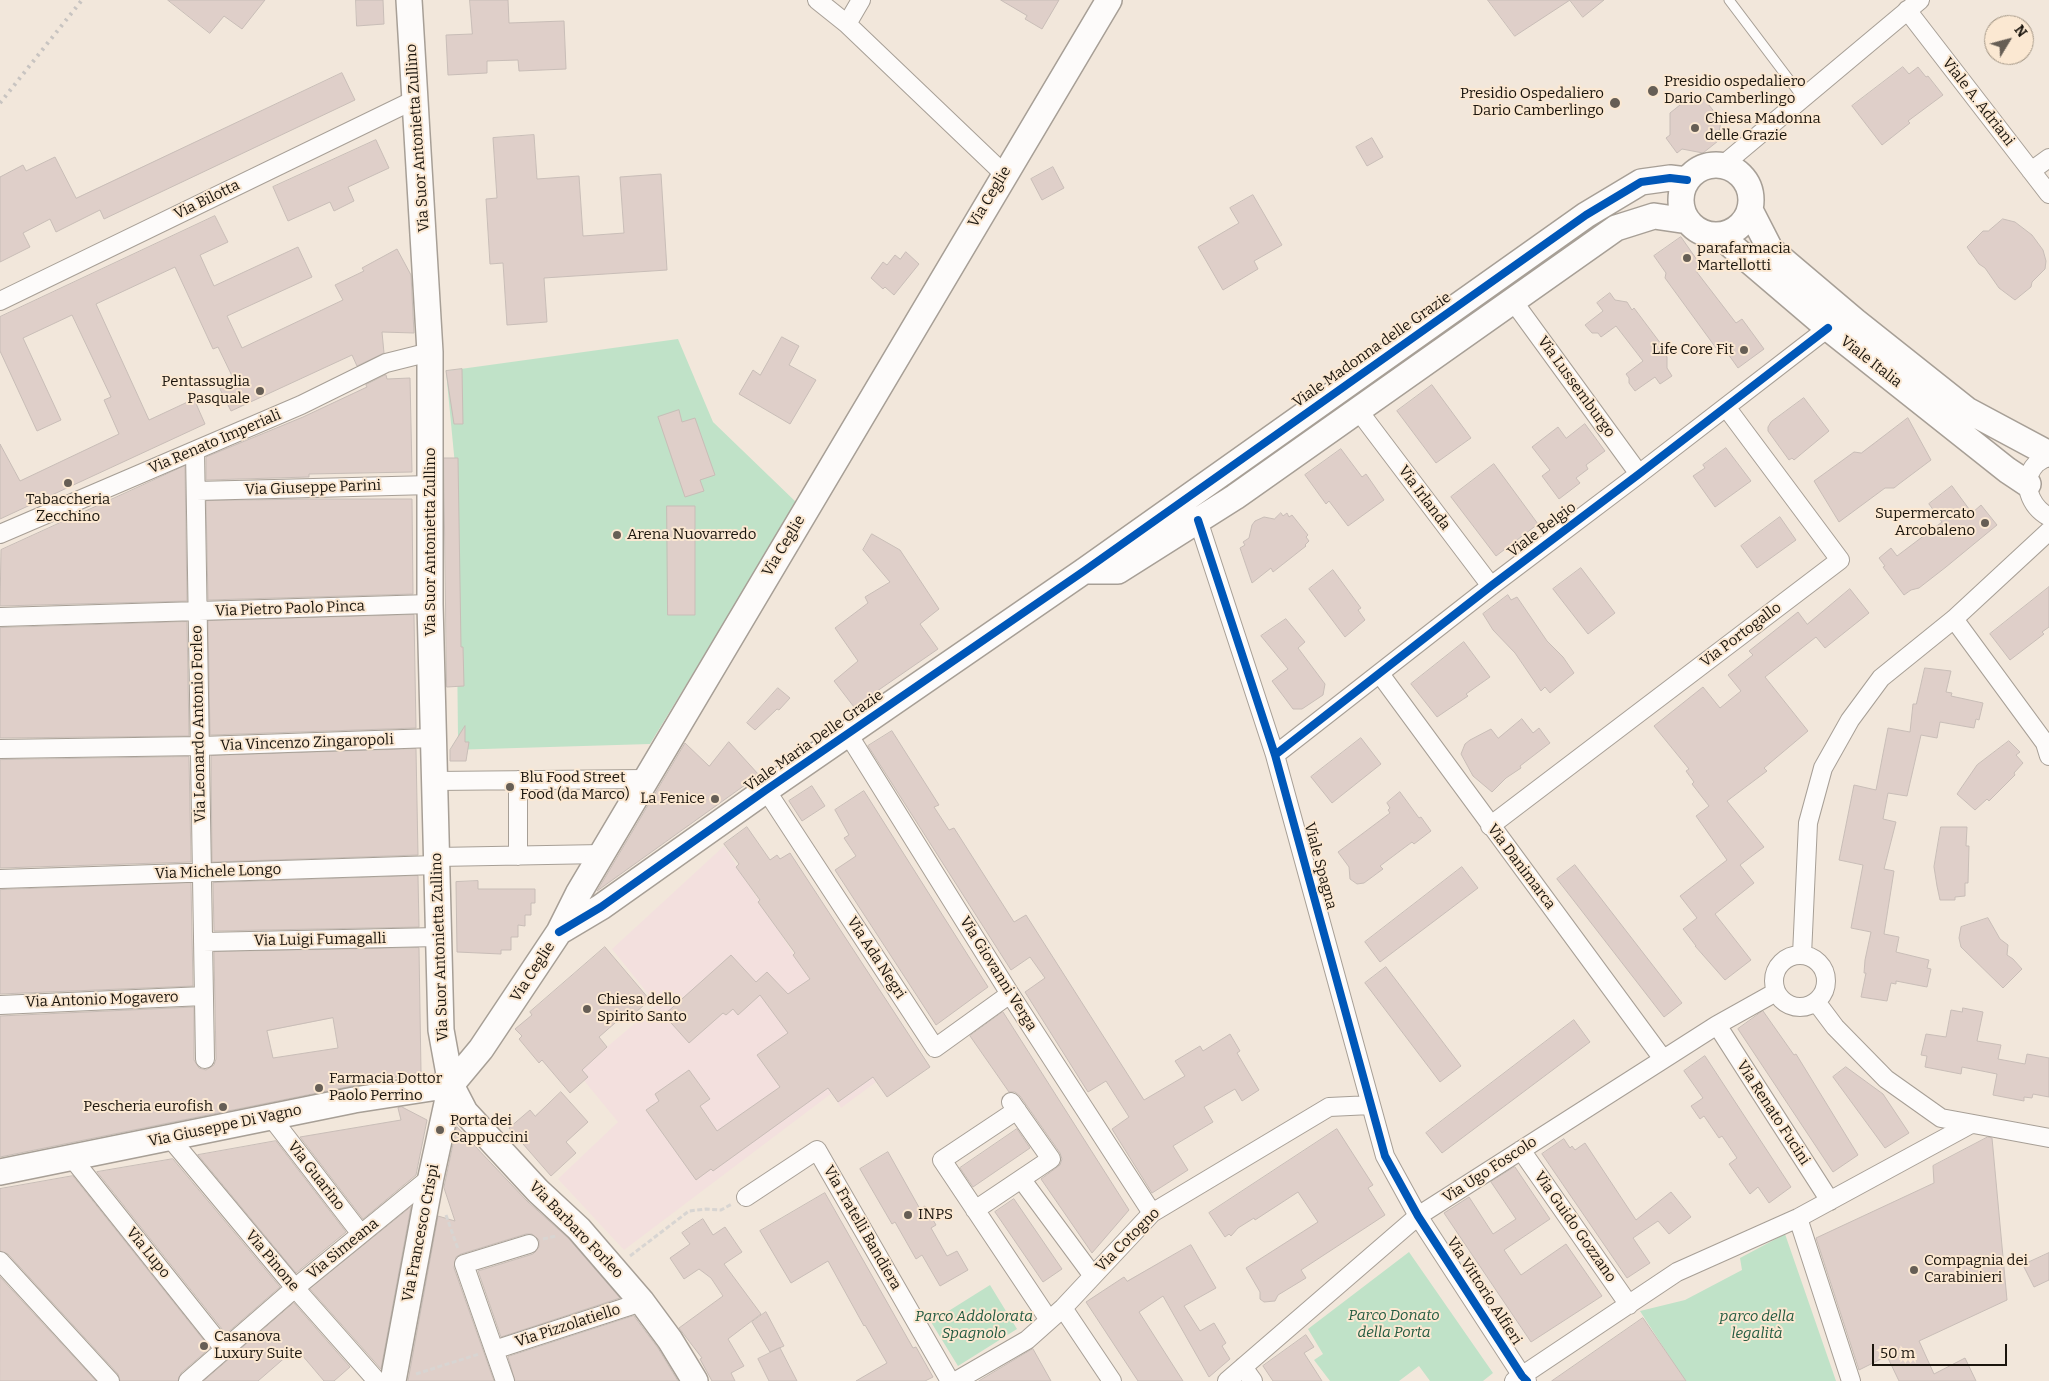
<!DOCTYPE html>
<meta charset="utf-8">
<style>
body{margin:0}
#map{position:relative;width:2049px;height:1381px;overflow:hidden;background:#f2e7db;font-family:Bitter,serif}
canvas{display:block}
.north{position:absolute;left:1984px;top:15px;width:50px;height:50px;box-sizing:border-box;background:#fbe8d2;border:1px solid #a19483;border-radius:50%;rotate:53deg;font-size:14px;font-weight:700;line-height:20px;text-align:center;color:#1b150d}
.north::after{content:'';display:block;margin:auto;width:18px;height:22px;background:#665e55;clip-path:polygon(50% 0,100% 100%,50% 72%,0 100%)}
.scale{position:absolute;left:1872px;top:1344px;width:135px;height:22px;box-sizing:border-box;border:2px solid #1b150d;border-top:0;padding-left:6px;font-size:15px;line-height:18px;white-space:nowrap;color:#1b150d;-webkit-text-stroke:4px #fbe8d2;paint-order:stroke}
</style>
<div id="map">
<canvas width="2049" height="1381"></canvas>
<div class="north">N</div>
<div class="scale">50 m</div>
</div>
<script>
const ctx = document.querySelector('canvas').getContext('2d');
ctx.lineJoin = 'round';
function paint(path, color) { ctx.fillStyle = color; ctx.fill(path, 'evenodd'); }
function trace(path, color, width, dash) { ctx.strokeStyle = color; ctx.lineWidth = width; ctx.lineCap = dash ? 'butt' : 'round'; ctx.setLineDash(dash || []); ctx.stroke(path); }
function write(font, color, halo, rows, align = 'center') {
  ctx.font = font + ' Bitter,serif'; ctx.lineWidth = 4; ctx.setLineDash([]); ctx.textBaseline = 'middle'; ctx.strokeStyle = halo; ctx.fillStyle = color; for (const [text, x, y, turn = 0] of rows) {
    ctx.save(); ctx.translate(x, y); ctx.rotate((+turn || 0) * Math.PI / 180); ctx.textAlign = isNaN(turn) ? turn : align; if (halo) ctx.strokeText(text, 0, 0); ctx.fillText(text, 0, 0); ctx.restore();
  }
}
paint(new Path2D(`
 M724,846L876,1082L841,1108L832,1093L624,1250L558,1179L618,1122L577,1072L657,1005L612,949Z`), '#f3e0de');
paint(new Path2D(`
 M678,339L713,422L797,503L650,744L450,750L458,737L455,465L446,371Z
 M1785,1234L1836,1381H1685L1640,1311L1685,1300L1742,1270L1740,1258Z
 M1409,1252L1493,1373L1483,1381H1430L1419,1366L1399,1381H1330L1314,1360L1323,1354L1308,1329Z
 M990,1285L1017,1329L958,1366L931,1322Z`), '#c0e2c8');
const building = new Path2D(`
 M168,0H265L242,29L224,16L210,33Z
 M356,0H383L384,24L357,26Z
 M470,0H508L509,23L564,21L566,69L519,71L518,60L487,61V73L448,75L446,35L472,34Z
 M1001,0H1059L1042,29L1025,19L1027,16Z
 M1488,0H1570L1515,36Z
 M1570,0H1604L1583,17Z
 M1903,67L1909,74L1918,67L1926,77L1928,76L1943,95L1908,121L1910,123L1882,145L1852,106Z
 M342,73L355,100L104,219L100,210L56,232L50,219L23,233L30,247L0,262V177L23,165L26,171L55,157L76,198Z
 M1704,99L1721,120L1718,141L1703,153L1682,149L1677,153L1666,138L1670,135V113L1685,101Z
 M534,135L537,179L579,176L583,236L624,233L620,177L661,174L667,270L544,278L547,322L507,325L503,263L490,264L486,199L497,198L493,138Z
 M1372,138L1383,157L1367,166L1356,147Z
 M376,140L389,168L348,187L354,201L334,211L330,202L288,221L273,187Z
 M1053,167L1064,188L1042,200L1031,179Z
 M1253,195L1282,245L1254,261L1258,269L1223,290L1198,247L1239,223L1230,208Z
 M215,216L228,242L200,255L214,286L298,247L312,277L227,316L242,348L343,300L335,285L364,271L362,268L397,249L411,275L414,333L382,332L384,353L357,366L352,355L231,411L219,387L234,380L218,347L213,349L175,267L96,304L149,420L194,399L205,424L0,519V444L20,481L119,434L104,400L111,397L72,315L23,338L61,420L37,431L0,351V317Z
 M2003,219L2015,222L2032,235L2043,250L2046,261L2045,269L2032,282L2031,287L2015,300L1999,288L1985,268L1979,264L1967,247L1983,231H1988Z
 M1681,237L1702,267L1696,271L1736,323L1742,319L1764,349L1738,368L1726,351H1720L1716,348L1665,278L1666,273L1654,256Z
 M906,252L919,264L894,295L885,287L883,289L871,278L883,262L887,265L895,255L900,259Z
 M1610,293L1615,300L1627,302L1632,310L1634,308L1664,348L1662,349L1667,357V368L1672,376L1660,384L1655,377L1635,391L1629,383V378L1626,374L1643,361L1616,326L1601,337L1598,333H1592L1585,325L1603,311L1597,303Z
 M782,337L799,346L789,365L816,380L790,424L739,394L753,370L760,375Z
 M462,369L463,424H454L446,371Z
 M386,375L387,379L410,378L412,472L309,474V477L206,480V457L303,417L367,387L366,385Z
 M1432,385L1471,438L1436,463L1397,411Z
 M1804,398L1829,431L1794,460L1792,458L1789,460L1768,431V427L1771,422Z
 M679,410L682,422L695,418L715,475L700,480L704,491L685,497L658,417Z
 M1908,418L1931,460L1899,484L1894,488H1885L1839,522L1814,481L1854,452L1861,453Z
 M1585,424L1605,451L1586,465L1588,469L1576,478L1580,483L1559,499L1542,476L1550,470L1532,447L1558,427L1566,438Z
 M1726,448L1751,481L1715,507L1693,476L1705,468L1703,465Z
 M1341,449L1362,477L1366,474L1384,500L1348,526L1329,501L1326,504L1305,475Z
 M444,458H458L461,647H463L464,686L447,687Z
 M1494,464L1538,524L1496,556L1451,497Z
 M185,466L187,601L0,606L1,550Z
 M1952,486L1972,513L1981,505L1997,525L1946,567L1919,588L1911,590L1904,595L1883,567L1885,566L1879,558L1891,548L1897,556L1942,522L1929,504Z
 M310,499H412L413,594L208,600L206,501Z
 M667,506H695V615H668Z
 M1281,513L1283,516L1287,513L1289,517L1292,515L1308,535L1306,537L1309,541L1305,545L1306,546L1273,572L1271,568L1252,583L1240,548L1245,545L1243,542L1249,538L1252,525L1255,521L1264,517L1274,519Z
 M1780,517L1796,540L1757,568L1741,546Z
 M872,534L900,550L939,609L920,624L938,649L854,707L834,681L858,661L835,628L868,603L865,597L890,582L863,550Z
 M1581,568L1615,613L1588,634L1553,589Z
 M1333,570L1361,608L1358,610L1365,620L1345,637L1309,589Z
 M2049,587V627L2042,632L2044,634L2010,660L1990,634Z
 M1850,589L1869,613L1825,648L1816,637L1765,677L1808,731L1764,768L1767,771L1727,801L1764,847L1740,865L1754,883L1715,914L1751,960L1725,980L1695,946H1696L1683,929L1697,918L1680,896L1727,860L1696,816L1709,806L1692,784L1694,782L1686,771L1689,769L1654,726L1703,687L1720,708L1741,691L1728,675L1753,655L1749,651L1798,612L1807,624Z
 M1508,595L1511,600L1517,597L1547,641L1563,657L1574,673L1550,693L1545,687L1541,691L1515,653L1493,630L1483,614Z
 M414,615L416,728L210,735L208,621Z
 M1286,619L1305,642L1298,648L1325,684L1323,695L1302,709H1293L1272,681L1288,669L1261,636Z
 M187,622L189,736L0,738V628Z
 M1464,642L1490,677L1466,694L1468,696L1437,717L1411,684Z
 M1925,668L1951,671L1946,692L1952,693L1951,696L1983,703L1979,720L1976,719L1974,728L1940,722L1937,738L1921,735L1907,796L1888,793L1883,819L1896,822L1884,869L1894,871L1884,934L1899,937L1896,952L1929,960L1927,968L1931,969L1927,987L1896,981V984L1891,983L1887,1001L1861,997L1866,973H1864L1865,960L1871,932L1851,928L1863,865L1839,860L1854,785L1876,790L1888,728L1910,732L1913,704H1916Z
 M778,688L790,698L779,710L777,709L755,730L747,723Z
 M1522,719L1533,733L1539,728L1550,743L1520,766L1521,768L1506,778L1492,792L1473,776L1461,754L1465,744L1470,740L1491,729L1498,738Z
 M465,726V742H469L466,761H450V750Z
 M892,731L939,805L934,807L949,830L954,828L1014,922L1026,915L1144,1100L1185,1076L1175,1061L1200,1046L1203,1051L1230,1034L1240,1051L1237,1053L1259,1090L1242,1101L1235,1089L1204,1107L1213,1122L1173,1146L1188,1170L1152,1193L1112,1129L1129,1117L1106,1081L1088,1092L1025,992L1045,978L1030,957L1011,970L868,746Z
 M1361,738L1381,764L1332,803L1311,777Z
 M2009,741L2020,752L2016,755L2023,763L2014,773L2015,775L1989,801L1987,799L1975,810L1957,794L1977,765Z
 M729,742L759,775L597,891L685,743L709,766Z
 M416,749L418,855L212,862L211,756Z
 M189,757L191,862L0,868V760Z
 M812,786L825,806L802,821L789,801Z
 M864,791L988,987L936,1025L835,870L856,856L844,838L849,835L835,810Z
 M1400,792L1419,818L1421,817L1431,831L1414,844L1412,842L1380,866L1383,869L1364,883L1357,884L1350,879L1349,867L1338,852L1390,813L1388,810L1390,808L1387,803Z
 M747,827L770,860L777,855L780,859L790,853L930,1067L887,1097L873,1077L838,1102L828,1088L713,1171L711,1169L696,1180L646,1110L659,1101L655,1094L689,1070L710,1099L700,1106L717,1131L780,1087L757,1055L788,1033L760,995L738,1015L733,1009L726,1015L723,1013L689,1043L664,1015L731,955L756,982L767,972L788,994L810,979L793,955L795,953L758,902L760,900L736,867L739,864L724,844Z
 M1941,827H1967L1966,846H1969L1968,883H1965V896L1955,897V900H1940L1937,886L1934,867Z
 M1575,865L1682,1003L1664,1017L1557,879Z
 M1462,867L1478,888L1380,962L1365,942Z
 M418,876L419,927L214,931L213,883Z
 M478,881V889H535V903H531V915H525V926L518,925V937H511V950H501V954L457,952L456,882Z
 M191,883L193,986L0,994V890Z
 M1988,918L2000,939L2008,945L2007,955L2013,959L2022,969L2003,988L1961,947L1959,938L1961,927Z
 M605,947L650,1000L630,1017L623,1016L599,1037L607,1047L582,1070L588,1077L570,1093L542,1060L539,1063L519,1039L522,1036L515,1029L532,1015L530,1012Z
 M419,948L421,1072L0,1157V1016L194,1007V1060L199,1068L206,1070L214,1065L216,1059L214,952ZM333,1018L338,1048L273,1058L267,1031Z
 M1386,967L1461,1066L1440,1082L1365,983Z
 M1963,1008L1983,1012L1977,1041L2001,1045L1998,1059L2025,1064L2027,1054L2049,1058V1097L2033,1094L2032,1098L2024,1097V1101L1993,1095L1997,1074L1962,1067L1961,1074L1925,1067L1927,1056L1921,1055L1926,1034L1946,1037L1951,1010L1962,1012Z
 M1763,1011L1794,1055L1796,1054L1858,1155L1833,1172L1738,1029Z
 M1003,1012L1129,1210L1092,1253L1041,1179L1060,1165L1062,1159L1060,1153L1020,1096L1015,1092H1009L970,1036Z
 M1574,1020L1590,1042L1442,1153L1426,1133Z
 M1705,1056L1791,1187L1769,1203L1758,1187L1750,1194L1729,1164L1737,1158L1722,1136L1719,1138L1704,1116L1700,1119L1691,1106L1703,1098L1684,1071Z
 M1846,1067L1883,1094L1909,1133L1885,1148L1833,1077Z
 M561,1092L588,1122L566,1142L576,1153L551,1176L509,1128L530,1110L535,1116Z
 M402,1107L427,1120L416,1175L363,1219L300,1137L401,1120L398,1108Z
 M457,1127L527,1201L569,1239L620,1298L501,1337L478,1271L533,1254L539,1247V1240L532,1234H526L461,1254L456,1257L454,1268L494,1381H408L438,1216L455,1221L444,1188Z
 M1017,1129L1030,1148L973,1187L960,1168Z
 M1337,1129L1373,1185L1368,1188L1385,1215L1301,1270L1306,1278L1278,1295L1275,1301L1264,1302L1260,1299V1292L1246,1268L1318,1222L1298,1192L1255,1220L1254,1218L1238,1228L1231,1236L1229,1234L1225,1237L1209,1213Z
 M1988,1137L1992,1138L2007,1300L1919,1341L1934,1374L1965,1358L1976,1381H1899L1887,1356L1859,1370L1816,1238L1934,1183L1933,1166Z
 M1564,1139L1570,1148L1572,1146L1575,1150L1585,1143L1636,1220L1671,1192L1691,1217L1669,1234L1658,1221L1633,1238L1650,1263L1627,1278L1542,1154Z
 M276,1141L346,1232L296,1273L198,1155Z
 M888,1152L920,1209L925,1206L936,1225L931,1228L947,1256L957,1251L968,1270L940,1286L922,1255L916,1259L895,1222L892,1224L860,1169Z
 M173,1159L280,1287L226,1334L97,1172Z
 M1515,1167L1550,1219L1504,1250L1521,1275L1566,1244L1602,1296L1531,1342L1444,1213L1469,1197L1493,1234L1516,1219L1491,1182Z
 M73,1176L210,1348L181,1373L178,1381H120L118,1374L8,1254L0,1251V1189Z
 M825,1193L913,1348L916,1347L933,1377L925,1381H856L887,1363L865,1325L864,1326L828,1261L791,1283L760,1231Z
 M1014,1199L1062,1269L1043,1282L995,1212Z
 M411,1207L381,1369L310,1289Z
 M703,1219L713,1235L725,1227L742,1252L724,1264L761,1314L728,1339L744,1366L731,1373L735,1381H712L700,1359L702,1358L679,1328L723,1296L711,1278L699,1269L684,1279L670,1258L690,1244L682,1233Z
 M1191,1245L1216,1288L1184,1306L1200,1331L1214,1323L1226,1343L1222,1346L1230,1359L1209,1377L1163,1296L1139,1312L1183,1381H1138L1086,1302L1124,1277L1127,1281Z
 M2049,1253V1280L2034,1287L2023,1265Z
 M0,1277L96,1381H0Z
 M294,1303L350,1367L334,1381H324L296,1348L258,1381H204Z
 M766,1312L784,1346L770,1352L752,1322Z
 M634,1316L658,1348L678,1381H515L508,1357Z
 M1643,1318L1686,1381H1552Z
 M1306,1335L1314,1347L1304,1353L1322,1381H1273L1263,1366Z
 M780,1348L797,1381H769L758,1359Z
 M1033,1349L1051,1381H979Z`);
paint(building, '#dfcfc9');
trace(building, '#c8bdb7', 1);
const lane = new Path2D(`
 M1729,0L1803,98`);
const street = new Path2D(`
 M817,0L847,24L1004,174
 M1907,10L2049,194
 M847,24L861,0
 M1723,165L1920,0
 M2031,171L2049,158
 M0,301L414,100
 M1513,301L1639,474
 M1358,410L1491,586
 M195,451L205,1059
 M2049,456C2045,458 2039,461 2036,464C2019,482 2031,507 2049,517
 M196,491L431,485
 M1198,520L1275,755L1385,1156L1418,1216L1522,1376L1527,1381
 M0,534L301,405L386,363L430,352
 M0,617L430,604
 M1954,619L2045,743L2049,756
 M1380,674L1663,1059
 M848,734L1010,994L1152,1213
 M0,749L201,746L433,738
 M1275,755L1491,586L1639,474L1828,328
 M434,781L646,779
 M766,790L935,1048L1010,994
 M1490,826L1840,560L1726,407
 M518,856V780
 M437,857L602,854
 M0,879L436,865
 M203,942L438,937
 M1774 981a26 26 0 1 1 52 0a26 26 0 1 1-52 0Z
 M1802,955L1808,823L1823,768L1850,720L1881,678L1954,619L2049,531
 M1817,1003L1835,1027L1886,1079L1941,1118L2049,1138
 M0,1005L204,996
 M1717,1025L1830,1201
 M1017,1110L942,1160L1049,1320
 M271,1117L361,1234
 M170,1138L295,1288L377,1381
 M1521,1150L1629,1305
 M72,1158L224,1349
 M1022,1180L1093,1276
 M746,1197L817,1150L950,1381
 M975,1210L1051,1159L1011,1102
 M1798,1218L1851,1381
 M0,1261L110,1381
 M1063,1308L1112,1381
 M494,1350L642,1302
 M1243,1367L1253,1381
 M188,1381L295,1288L431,1177
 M505,1381L464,1264L529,1244
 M956,1381L1027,1340L1063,1308L1152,1213L1329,1107L1371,1105
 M1227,1381L1418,1216L1717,1025L1776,992
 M1514,1381L1677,1272L1798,1218L1971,1124`);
const secondary = new Path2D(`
 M409,0L430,352V604L441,1030L451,1085L465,1112L538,1191L579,1229L642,1302L670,1340L695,1381
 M1681 200a35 35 0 1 1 70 0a35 35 0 1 1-70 0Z
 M1750,210L1770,249L1855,321L1967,410L2049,454
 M1719,235L1828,328L2007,470L2028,484
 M1084,571H1118L1235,497L1616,228L1654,216L1688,221
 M559,932L601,907L766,790L1084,571L1586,215L1641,182L1670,178L1687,180
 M0,1172L354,1100L451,1085
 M393,1381L431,1177L451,1085L481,1049L559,932L578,894L1109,0`);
trace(lane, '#a79f96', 11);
trace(street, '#a79f96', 20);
trace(secondary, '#a79f96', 28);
trace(new Path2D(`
 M446,1215L458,1249
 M543,1239L556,1236
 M630,1256L689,1211L706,1209L721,1210L732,1204
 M416,1374L479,1354`), '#d8d5d2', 3, [5, 2.5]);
trace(lane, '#fdfbfa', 9);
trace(street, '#fdfbfa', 18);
trace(secondary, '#fdfbfa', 25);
trace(new Path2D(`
 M0,103L82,0`), '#c8c4c1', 4, [2.5, 5]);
trace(new Path2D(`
 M1198,520L1275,755L1385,1156L1418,1216L1522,1376L1527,1381
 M1275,755L1491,586L1639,474L1828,328
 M559,932L601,907L766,790L1084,571L1586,215L1641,182L1670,178L1687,180`), '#0057b8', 8);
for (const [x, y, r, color] of [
 [1653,91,6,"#665e55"],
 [1615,103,6,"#665e55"],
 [1695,128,5,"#665e55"],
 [1687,258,5,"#665e55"],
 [1744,350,5,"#665e55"],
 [260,391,5,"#665e55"],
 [68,483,5,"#665e55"],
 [1985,523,5,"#665e55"],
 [617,535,5,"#665e55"],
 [510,787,5,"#665e55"],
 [715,799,5,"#665e55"],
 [587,1009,5,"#665e55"],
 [319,1088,5,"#665e55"],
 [223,1107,5,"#665e55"],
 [440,1130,5,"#665e55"],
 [908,1215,5,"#665e55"],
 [1914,1270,5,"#665e55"],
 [204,1346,5,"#665e55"]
]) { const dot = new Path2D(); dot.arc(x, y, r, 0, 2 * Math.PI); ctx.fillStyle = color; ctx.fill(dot); trace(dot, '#fbe8d2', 2); }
write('15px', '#1b150d', '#fbe8d2', [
 ["Presidio ospedaliero",1664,82],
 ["Dario Camberlingo",1664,99],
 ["Presidio Ospedaliero",1604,94,"right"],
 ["Dario Camberlingo",1604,111,"right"],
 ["Chiesa Madonna",1705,119],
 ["delle Grazie",1705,136],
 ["parafarmacia",1697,249],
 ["Martellotti",1697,266],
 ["Life Core Fit",1734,350,"right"],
 ["Pentassuglia",250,382,"right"],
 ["Pasquale",250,399,"right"],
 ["Tabaccheria",68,500,"center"],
 ["Zecchino",68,517,"center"],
 ["Supermercato",1975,514,"right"],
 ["Arcobaleno",1975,531,"right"],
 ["Arena Nuovarredo",627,535],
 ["Blu Food Street",520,778],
 ["Food (da Marco)",520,795],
 ["La Fenice",705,799,"right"],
 ["Chiesa dello",597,1000],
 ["Spirito Santo",597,1017],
 ["Farmacia Dottor",329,1079],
 ["Paolo Perrino",329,1096],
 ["Pescheria eurofish",213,1107,"right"],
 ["Porta dei",450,1121],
 ["Cappuccini",450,1138],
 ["INPS",918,1215],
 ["Compagnia dei",1924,1261],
 ["Carabinieri",1924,1278],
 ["Casanova",214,1337],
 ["Luxury Suite",214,1354]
], 'left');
write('15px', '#1b150d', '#fbe8d2', [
 ["Viale A. Adriani",1978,102,52],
 ["Via Suor Antonietta Zullino",418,138,-94],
 ["Via Ceglie",990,197,-59],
 ["Via Bilotta",207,200,-26],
 ["Viale Madonna delle Grazie",1372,350,-35],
 ["Viale Italia",1871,362,38],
 ["Via Lussemburgo",1576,387,54],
 ["Via Renato Imperiali",215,442,-23],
 ["Via Giuseppe Parini",313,488,-2],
 ["Via Irlanda",1424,498,53],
 ["Viale Belgio",1542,530,-37],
 ["Via Suor Antonietta Zullino",431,542,-90],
 ["Via Ceglie",784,546,-59],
 ["Via Pietro Paolo Pinca",290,609,-2],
 ["Via Portogallo",1741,635,-37],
 ["Via Leonardo Antonio Forleo",199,724,-91],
 ["Viale Maria Delle Grazie",814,741,-35],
 ["Via Vincenzo Zingaropoli",307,743,-2],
 ["Viale Spagna",1320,866,75],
 ["Via Danimarca",1521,867,53],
 ["Via Michele Longo",218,872,-2],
 ["Via Luigi Fumagalli",320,940,-1],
 ["Via Suor Antonietta Zullino",440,947,-92],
 ["Via Ada Negri",876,958,57],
 ["Via Ceglie",533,972,-57],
 ["Via Giovanni Verga",998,974,58],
 ["Via Antonio Mogavero",102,1000,-2],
 ["Via Renato Fucini",1773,1113,57],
 ["Via Giuseppe Di Vagno",225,1126,-12],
 ["Via Ugo Foscolo",1490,1170,-33],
 ["Via Guarino",316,1176,52],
 ["Via Guido Gozzano",1575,1227,55],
 ["Via Fratelli Bandiera",862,1228,60],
 ["Via Barbaro Forleo",576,1230,46],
 ["Via Francesco Crispi",421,1233,-79],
 ["Via Cotogno",1128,1240,-45],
 ["Via Simeana",343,1249,-39],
 ["Via Lupo",148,1253,51],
 ["Via Pinone",272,1261,50],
 ["Via Vittorio Alfieri",1484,1291,57],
 ["Via Pizzolatiello",568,1326,-18]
]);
write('italic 15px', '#235b41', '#fbe8d2', [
 ["Parco Donato",1394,1316],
 ["della Porta",1394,1333],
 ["Parco Addolorata",974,1317],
 ["Spagnolo",974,1334],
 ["parco della",1757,1317],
 ["legalità",1757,1334]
]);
</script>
